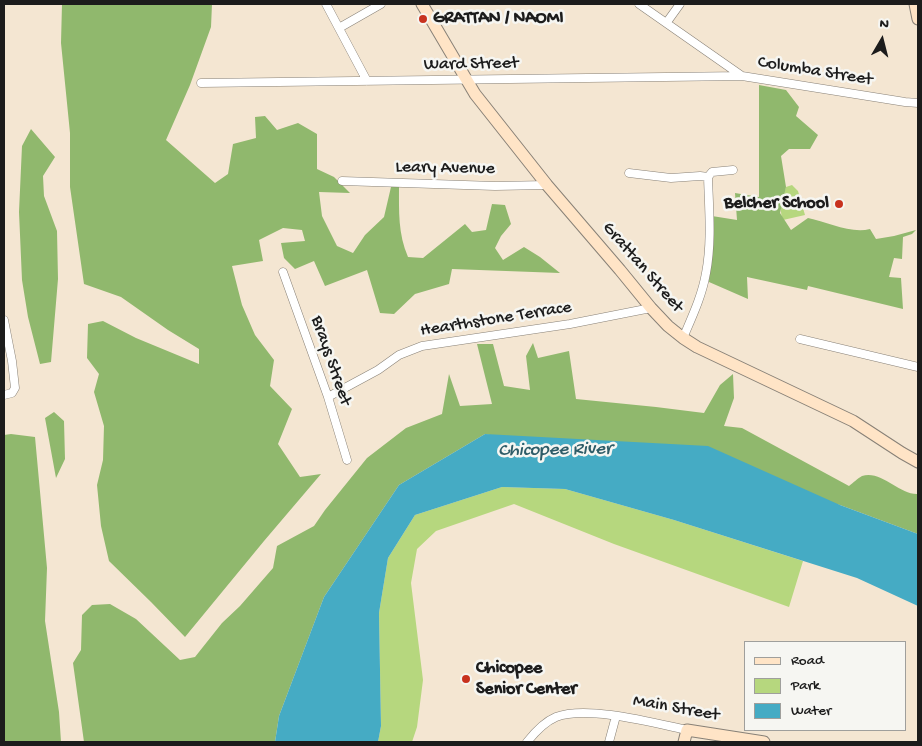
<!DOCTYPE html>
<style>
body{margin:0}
#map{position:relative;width:922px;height:746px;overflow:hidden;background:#f4e6d2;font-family:"Gochi Hand",sans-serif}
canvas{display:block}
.frame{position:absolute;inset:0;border:5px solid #1c1c1c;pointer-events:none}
.legend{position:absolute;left:744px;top:641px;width:162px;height:90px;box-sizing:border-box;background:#f6f6f2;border:1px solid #9f9f9c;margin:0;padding:6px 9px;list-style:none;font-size:15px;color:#1c1c1c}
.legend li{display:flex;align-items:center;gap:10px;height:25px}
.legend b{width:25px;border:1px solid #9f9f9c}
.north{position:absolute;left:857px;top:15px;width:50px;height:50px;-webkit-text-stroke:4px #f6f6f2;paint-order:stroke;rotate:8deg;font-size:14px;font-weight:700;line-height:20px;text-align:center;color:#1c1c1c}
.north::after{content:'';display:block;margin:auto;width:18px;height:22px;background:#1c1c1c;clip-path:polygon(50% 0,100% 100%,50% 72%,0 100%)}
</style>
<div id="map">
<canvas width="922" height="746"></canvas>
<div class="frame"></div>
<ul class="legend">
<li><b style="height:6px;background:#ffe4c6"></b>Road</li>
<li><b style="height:14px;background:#b6d77e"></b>Park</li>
<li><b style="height:14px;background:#45abc4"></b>Water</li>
</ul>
<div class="north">N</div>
</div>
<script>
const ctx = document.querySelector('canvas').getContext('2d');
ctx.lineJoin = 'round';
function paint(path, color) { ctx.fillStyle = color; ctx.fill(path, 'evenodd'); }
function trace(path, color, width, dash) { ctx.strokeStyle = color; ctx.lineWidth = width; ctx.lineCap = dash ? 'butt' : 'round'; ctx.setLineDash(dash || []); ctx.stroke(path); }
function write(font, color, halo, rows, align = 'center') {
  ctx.font = font + ' "Gochi Hand",sans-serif'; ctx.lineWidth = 5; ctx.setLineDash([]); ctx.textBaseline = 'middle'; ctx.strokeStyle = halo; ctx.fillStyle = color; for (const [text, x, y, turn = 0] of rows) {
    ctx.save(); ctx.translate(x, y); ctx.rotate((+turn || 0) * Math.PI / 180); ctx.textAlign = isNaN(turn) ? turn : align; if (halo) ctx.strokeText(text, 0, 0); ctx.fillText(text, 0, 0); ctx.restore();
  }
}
paint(new Path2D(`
 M792,185L798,191L805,215L783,220C778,208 783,198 786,187Z
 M502,487L565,489L674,520L803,561L789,607L614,544L514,504L436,531L417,549L411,583L423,680L417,727L412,742H378L381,726L379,613L388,558L415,515Z`), '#b6d77e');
paint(new Path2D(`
 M62,4H212L211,27L190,85L166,140L215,183L228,174L233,144L256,138L255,117L265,116L277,130L298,123L317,134V169L334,177L350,193L319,192L322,216L337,246L353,253L365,235L384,217L391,187H399C399,211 398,234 408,257L423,258L465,224L472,232L486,230L492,204L505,205L511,224L501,236L495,248L503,260L524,247L540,257L560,273L452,269L449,284L415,294L394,314L380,313L367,270L325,286L314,261L295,269L284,258L281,243L305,241L302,230L283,228L259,240L263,261L232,266L242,305L255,335L274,360L270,386L292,409L278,444L300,477L321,474L264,541L185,637L151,602L109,561L101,526L97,485L103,460L104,426L94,392L99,374L87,358L88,324L103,321L136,338L199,364V349L168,330L121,297L84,284L70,187V133L61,43Z
 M759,85L786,90L799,107L796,116L818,135L810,149H789L781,156L786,187L780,213L791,230L808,218C827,222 851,234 870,229L876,239L894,236L916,230L912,234L903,237L902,259L894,258L889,277L901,278L903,309L808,286L807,290L747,277L748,299L709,282L712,216L737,220L735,193L759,197Z
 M31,129L55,157L43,176L44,196L57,231L58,279L51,362L40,364L28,317L22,280L19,212L22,146Z
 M533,343L538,358L569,351L576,399L656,407L704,413L720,385L733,374L734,398L724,426L742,428L849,486C853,483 858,478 862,476C882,470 899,495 918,494V534L840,505L485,434L399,485L324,597L279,716L275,742H84L73,663L81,650L82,615L92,605L110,604L136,619L180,660L195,657L222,623L240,606L273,568L277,546L314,526L325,510L367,458L406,428L442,414L449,374L460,406L492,404L477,344H493L504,386L530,390L526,356Z
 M54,412L64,421L65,459L56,478L45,418Z
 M11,434L35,437L47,568L45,621L59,712L61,742H4V435Z`), '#90b86d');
paint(new Path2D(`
 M485,434L708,446L840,505L918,534V606L857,578L674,520L565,489L502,487L415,515L388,558L379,613L381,726L378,742H275L279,716L324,597L399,485Z`), '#45abc4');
const minor = new Path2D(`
 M326,4L367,81
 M639,4L742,76L905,102L918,103
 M667,22L680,4
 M339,28L381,4
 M201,83L742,76
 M629,173L671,178L700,176L708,177L712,172L733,170
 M342,181L495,186L547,185
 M283,272L328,397L347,460
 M4,320L12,361L15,388L12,393L4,395
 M683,338C692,317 702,296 706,273C712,242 709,209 708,177
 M800,339L918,367
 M328,397L378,370L399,355L422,346L570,324L651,308
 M527,742C535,732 544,722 556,717C587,705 654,723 687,730
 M609,742L616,716`);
const secondary = new Path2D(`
 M422,4L475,94L547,185L620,270L651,308L668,326L683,338L697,347L853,421L902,453L918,462
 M915,4L918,19
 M684,742L687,730L764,742`);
trace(minor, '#888177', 9);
trace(secondary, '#888177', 13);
trace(minor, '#fff', 8);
trace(secondary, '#ffe4c6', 11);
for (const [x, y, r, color] of [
 [423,19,5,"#c8321e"],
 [839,204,5,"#c8321e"],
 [466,679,5,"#c8321e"]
]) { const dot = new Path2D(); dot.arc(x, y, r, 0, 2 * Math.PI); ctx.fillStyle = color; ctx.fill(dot); trace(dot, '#f6f6f2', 2); }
write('bold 18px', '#1c1c1c', '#f6f6f2', [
 ["GRATTAN / NAOMI",433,19],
 ["Belcher School",829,204,"right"],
 ["Chicopee",476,669],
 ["Senior Center",476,690]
], 'left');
write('18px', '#1c1c1c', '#f6f6f2', [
 ["Ward Street",471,65,-1],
 ["Columba Street",815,72,9],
 ["Leary Avenue",445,169,1],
 ["Grattan Street",642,268,49],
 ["Hearthstone Terrace",496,320,-9],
 ["Brays Street",330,361,71],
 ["Main Street",676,709,10]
]);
write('italic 19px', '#2e5c68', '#f6f6f2', [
 ["Chicopee River",555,451,-1]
]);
</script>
